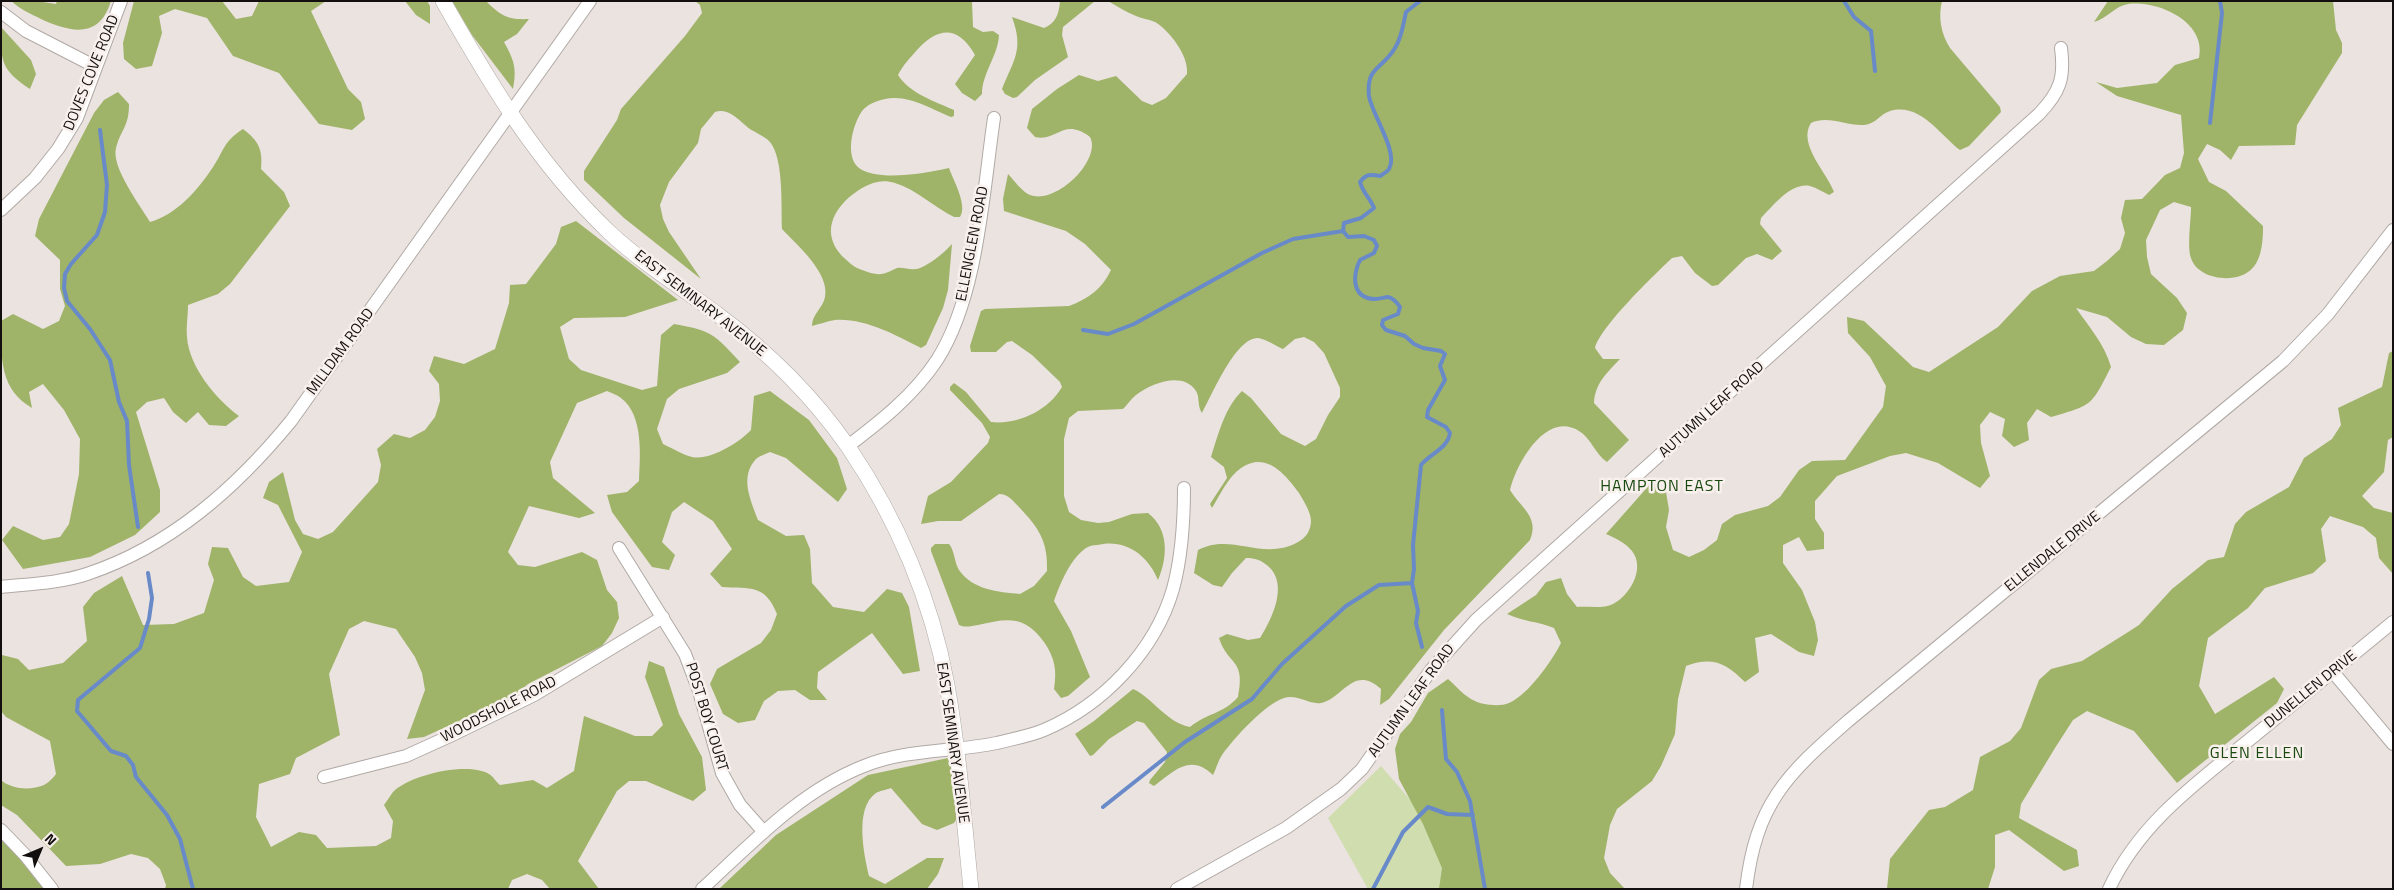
<!DOCTYPE html>
<style>
body{margin:0}
#map{position:relative;width:2394px;height:890px;overflow:hidden;background:#ebe3df;font-family:"Titillium Web",sans-serif}
canvas{display:block}
.frame{position:absolute;inset:0;border:2px solid #120f0e;pointer-events:none}
.north{position:absolute;left:15px;top:825px;width:50px;height:50px;-webkit-text-stroke:4px #f8f0ec;paint-order:stroke;rotate:45deg;font-size:14px;font-weight:700;line-height:20px;text-align:center;color:#120f0e}
.north::after{content:'';display:block;margin:auto;width:18px;height:22px;background:#120f0e;clip-path:polygon(50% 0,100% 100%,50% 72%,0 100%)}
</style>
<div id="map">
<canvas width="2394" height="890"></canvas>
<div class="frame"></div>
<div class="north">N</div>
</div>
<script>
const ctx = document.querySelector('canvas').getContext('2d');
ctx.lineJoin = 'round';
function paint(path, color) { ctx.fillStyle = color; ctx.fill(path, 'evenodd'); }
function trace(path, color, width, dash) { ctx.strokeStyle = color; ctx.lineWidth = width; ctx.lineCap = dash ? 'butt' : 'round'; ctx.setLineDash(dash || []); ctx.stroke(path); }
function write(font, color, halo, rows, align = 'center') {
  ctx.font = font + ' "Titillium Web",sans-serif'; ctx.lineWidth = 5; ctx.setLineDash([]); ctx.textBaseline = 'middle'; ctx.strokeStyle = halo; ctx.fillStyle = color; for (const [text, x, y, turn = 0] of rows) {
    ctx.save(); ctx.translate(x, y); ctx.rotate((+turn || 0) * Math.PI / 180); ctx.textAlign = isNaN(turn) ? turn : align; if (halo) ctx.strokeText(text, 0, 0); ctx.fillText(text, 0, 0); ctx.restore();
  }
}
paint(new Path2D(`
 M1381,766L1457,854L1450,889H1368L1328,818Z`), '#cfddaf');
paint(new Path2D(`
 M11,1H36L56,4L57,1H111C99,40 70,32 41,19C31,14 20,9 11,1Z
 M134,1H222L236,19L252,16L259,1H326L311,11L348,89L361,102L365,119L352,130L319,124L279,73L233,56L207,18L175,9L159,16L162,33L152,66L136,69L124,59L123,43Z
 M405,1H427L430,6V24L416,15Z
 M452,1H486C501,16 508,20 529,19L517,34L504,42C514,60 517,68 513,89L472,35Z
 M695,1H972L973,27L983,32L993,31L999,35C998,56 982,73 982,94L975,101L962,93L955,84L975,55C958,25 938,27 917,50C910,58 903,65 898,75C909,93 936,102 954,110V116L951,117C934,110 912,97 893,98C884,98 868,103 862,111C853,124 844,156 859,168C878,182 926,173 949,168C953,180 968,205 960,217H954C934,207 917,190 895,183C883,179 873,182 862,188C837,203 818,230 842,256C847,260 851,265 857,268C864,271 874,275 882,274C887,273 892,270 897,268C903,267 909,270 916,269C926,268 945,252 952,244L948,290L943,308L926,345L921,348C895,335 865,318 835,320C828,321 820,324 812,326C812,314 823,308 825,297C830,273 797,245 782,229C781,207 784,159 770,142C764,135 752,132 745,125C737,118 727,108 715,112L701,129L698,143L669,182L660,205L663,219L669,232L701,279L624,218L584,180V171L617,120L621,109L685,36L702,13L700,5Z
 M1060,1H1095L1063,27L1062,35L1068,57L1035,80L1017,97L1013,98L1005,94L1002,89C1014,59 1024,50 1012,17L1044,28C1056,23 1059,14 1060,1Z
 M1108,1H1942C1938,17 1941,34 1950,48L2000,107L2001,112L1969,146L1960,150C1940,135 1920,102 1890,111C1880,114 1876,124 1864,125C1846,126 1828,115 1811,123C1797,144 1828,174 1834,192L1829,195C1823,192 1817,188 1810,186C1791,182 1773,206 1761,218L1760,224L1782,251L1772,260L1757,254L1746,258L1718,285L1712,286L1695,273L1682,256L1672,258C1654,275 1601,326 1595,348L1603,359H1620C1607,373 1595,383 1594,403L1629,440L1607,462C1595,454 1591,438 1579,431C1546,410 1516,464 1510,490C1520,507 1540,517 1530,540L1444,630L1389,699L1380,705L1381,689C1353,664 1343,699 1321,703C1309,705 1298,694 1284,698C1265,704 1234,738 1222,755C1218,761 1216,769 1213,775C1190,753 1174,771 1154,786L1149,783L1150,780L1165,762L1167,752L1144,723L1137,721L1109,739L1093,755L1090,756L1075,734L1094,721L1133,689C1153,698 1167,723 1190,727C1207,713 1223,714 1238,697C1246,658 1228,666 1219,638L1227,634L1248,640L1260,638C1272,619 1289,584 1268,566C1261,560 1255,558 1246,558L1232,573L1222,587L1213,585L1194,573L1198,550C1232,532 1262,562 1298,542C1306,538 1311,530 1311,521C1311,512 1303,500 1299,493C1285,474 1266,451 1241,468C1228,477 1220,495 1212,508L1210,504L1227,478L1224,467L1211,457C1218,435 1225,407 1242,391L1251,398L1281,434L1305,446L1316,439L1328,415L1340,397V388L1324,353L1314,342L1304,337L1295,339L1283,349C1276,346 1266,339 1258,338C1236,337 1212,395 1202,413C1197,406 1200,397 1196,391C1183,371 1152,383 1136,395C1131,399 1127,405 1123,409L1078,411L1069,418L1064,439V496L1069,512L1081,520L1098,523L1109,522L1132,514L1148,513C1169,529 1168,557 1158,580C1148,555 1125,538 1097,545C1093,545 1089,546 1086,548C1070,559 1060,584 1054,601L1071,631L1090,677L1068,696L1061,698L1054,689C1057,670 1055,658 1044,642C1025,615 1007,618 978,625C971,626 966,628 959,625L931,551V548L935,544H949C955,551 954,562 959,570C973,590 998,592 1020,594L1034,586L1047,571C1048,541 1039,528 1018,506C1012,500 1008,494 999,494L961,521H938L921,524L928,496L951,482L988,443L990,437L982,423L950,390V387L954,383L966,392L991,422C1017,425 1048,411 1062,387L1060,382L1032,355L1012,341L1007,342L996,352H971L970,346L981,311L985,309L1069,306C1088,299 1102,289 1111,270L1085,244L1066,231L1004,211L1003,199L1008,174C1014,180 1022,192 1030,195C1057,205 1102,159 1090,137C1063,117 1058,142 1035,137L1027,128L1032,109L1057,89L1079,75L1098,81L1116,76L1142,101L1152,105L1166,98L1187,74C1189,56 1170,31 1155,22C1149,19 1142,19 1136,16C1126,12 1117,6 1108,1Z
 M2108,1H2333L2336,30L2342,43V53L2297,125L2295,145L2239,146L2231,160L2220,150L2207,144L2198,159L2209,182L2226,191L2263,226C2263,241 2262,263 2248,272C2231,284 2197,278 2191,258C2187,247 2191,220 2191,207L2174,202L2160,210L2146,240L2147,257L2151,274L2177,298L2187,313L2183,330L2164,345L2146,344L2131,337L2107,317L2076,308C2089,327 2104,343 2111,367C2091,406 2093,405 2051,417L2037,409L2027,423L2029,440L2014,447L2002,436L2005,419L1990,412L1980,425L1981,443L1990,476L1980,488L1938,463L1906,453L1890,456L1837,476L1815,501V519L1824,533V549L1807,551L1799,537L1783,545V563L1802,590L1815,622L1818,640L1814,656L1799,652L1771,634L1755,638L1759,672L1745,682C1726,663 1712,656 1686,666L1678,699L1675,734L1661,766L1652,781L1617,809L1610,825L1604,858L1610,873L1625,889H1439L1442,868L1423,824L1399,779L1395,749L1400,734L1411,722L1428,693L1448,679C1456,686 1465,697 1475,701C1483,705 1500,707 1509,703C1528,695 1552,661 1561,643L1554,628C1537,621 1524,622 1507,614L1536,595L1546,582L1561,578L1567,594L1577,607C1587,606 1604,609 1613,604C1629,596 1646,569 1632,551C1626,543 1615,538 1606,534L1652,482L1666,492L1669,510L1666,527L1673,550L1689,557L1704,550L1717,540L1722,524L1735,515L1768,506L1780,497L1799,470L1812,461L1845,460L1883,407L1886,386L1870,357L1848,333L1847,317L1864,321L1913,367L1929,372L1998,327L2032,291L2060,276L2094,271L2107,261L2120,249L2125,233L2121,218L2125,200L2142,199L2165,175L2180,168L2184,153L2181,115L2117,96L2096,82L2117,88L2157,83L2175,65L2199,58C2207,22 2158,0 2128,4C2115,6 2108,18 2094,22Z
 M1,27L31,60L36,74L30,89C0,69 1,61 1,27Z
 M118,92L129,104C129,127 121,129 116,148C111,167 140,205 150,222C176,215 198,190 213,167C225,149 223,142 243,129C259,141 263,150 261,169L284,192L290,206L230,284L218,294L188,305C188,316 186,327 187,337C189,367 216,399 239,416L226,426L209,425L198,412L186,423L173,412L164,398L147,402L136,412L160,490V512L135,535L90,557L23,569L2,540L13,526L43,540L60,537L69,524L79,474L80,439L64,410L43,384L29,392L32,408C0,389 1,360 1,321L13,314L43,329L59,321L65,306L60,289V260L35,236L39,219L94,113L104,100Z
 M576,221L678,300L625,317L574,318L560,327L569,359L581,370L642,390L657,386L661,335L674,324C712,331 713,333 740,362L727,373L679,389L667,399L657,429L663,444C672,448 683,455 692,457C710,461 740,442 751,430L754,396L770,391L809,420L837,458L847,489L838,502L786,458L770,452C766,454 759,456 756,459C739,477 751,501 758,520L786,536L804,535L810,549L812,583L833,607L864,612L887,589L902,593L909,607L920,671L903,674L872,633L818,672L817,688L827,700H810L795,690L778,691L764,701L755,720L738,723L723,714L710,684L717,669L761,643L771,630L777,614C765,584 751,589 722,587L710,574L732,549L713,521L684,502L672,512L662,542L675,555L669,570L652,567L612,512L607,495L627,492L639,481C640,457 644,415 621,398C618,395 611,393 607,391L577,403L550,462L553,478L595,513L579,518L529,506L508,552L518,565L535,567L582,552L597,560L607,590L617,602L619,618L612,633L602,646L528,684L516,694L485,709L424,737L407,739L425,690L422,673L415,657L396,629L364,621L349,629L329,674L340,735L296,758L290,774L259,784L256,817L271,847L299,832L316,835L327,848L376,846L391,838L393,821L384,805C387,801 390,796 393,792C409,775 468,761 489,774C493,776 496,782 500,785L533,780L547,788L574,771L584,716L635,736H652L663,725L645,677L649,661L664,667L679,714L702,757L706,790L693,801L646,781H629L617,791L578,861L599,889H550L542,880L527,874L512,880L508,889H165L166,885L160,869L148,858L131,854L100,864L66,866L17,815L1,805V780C11,789 30,791 44,785C48,783 53,778 56,774L50,741L6,717L1,711L2,655L18,659L29,670L63,663L87,641L83,607L94,593L122,576L143,625L174,624L204,613L214,580L208,564L212,547L228,548L243,577L256,586L289,582L302,552L278,505L263,498L269,482L283,472L295,520L303,534L318,539L333,532L378,482L381,465L377,449L394,434L410,438L425,430L435,417L440,401L439,384L429,371L434,356L464,364L495,349L509,303L510,285L526,284L556,244L561,227Z
 M2393,351V437L2388,440L2384,472L2362,496L2374,508L2393,513V574L2379,558L2376,538L2363,527L2330,516L2321,529L2326,561L2313,573L2265,588L2248,608L2208,638L2199,686L2215,714L2274,677L2284,689L2277,703L2177,783L2134,731L2087,711L2073,720L2055,748L2021,804L2019,818L2077,850L2079,866L2064,871L2009,830L1995,835V867L1988,889H1887L1890,859L1929,810L1945,807L1973,790L1980,757L2010,741L2021,728L2039,680L2051,669L2082,661L2125,634L2139,625L2172,589L2208,560L2224,557L2235,524L2246,512L2289,487L2304,458L2332,439L2341,425L2338,408L2382,387L2389,353Z
 M948,758L960,792L963,809L954,823L937,830L922,824L891,788C886,790 879,791 876,793C854,808 864,855 869,876L885,884L927,858H944L938,874L927,889H719L776,835L868,775Z
 M1,836L45,889H1Z`), '#9fb369');
trace(new Path2D(`
 M1420,1L1406,12C1403,25 1402,37 1395,48C1382,70 1366,66 1369,96C1372,115 1399,152 1389,169C1387,172 1383,174 1380,176C1370,174 1366,174 1360,182C1363,193 1370,198 1374,208L1361,218L1344,223L1343,231L1348,237L1364,236L1374,240L1377,246L1374,253L1360,260C1352,277 1352,299 1376,299C1380,299 1385,297 1388,297C1394,298 1397,303 1400,307L1398,314L1383,320L1382,325L1386,330L1405,336L1414,344L1423,348L1441,351L1445,354L1440,366L1445,380L1428,410L1427,417L1446,427L1450,433C1448,448 1430,454 1421,465L1413,545L1414,569L1412,583L1418,611L1416,623L1422,647
 M1844,1L1854,17L1871,31L1875,71
 M2210,123L2222,13L2220,1
 M100,130L107,185L105,212L97,235L71,264L65,274L64,288L67,301L90,329L110,360L119,402L127,421L129,465L138,527
 M1083,330L1108,334L1134,324L1262,253L1293,239L1343,231
 M148,573L152,598L149,619L140,648L78,700L77,711L111,751L126,756L133,765L136,777L167,815L180,839L193,889
 M1442,710L1446,759L1457,772L1470,801L1485,889
 M1103,807L1185,742L1252,699L1282,664L1346,606L1379,585L1412,583
 M1373,889L1403,832L1428,807L1447,814L1473,815`), '#698ac8', 4);
const minor = new Path2D(`
 M1,12L26,31L96,67
 M1,210L35,178L58,149L77,118L121,1
 M848,446C881,421 914,395 937,360C978,296 983,192 994,118
 M619,548L685,654L699,691L722,773L740,805L764,832
 M1,587C30,584 60,583 87,574C171,546 236,488 291,421L590,1
 M2333,672L2393,744
 M324,777L406,756L450,736L534,695L663,617
 M1,830L25,855L52,889
 M702,889C751,844 800,791 864,766C906,749 953,752 997,743C1012,739 1030,736 1044,730C1103,705 1155,651 1173,589C1182,556 1184,523 1184,488
 M1177,889L1286,828L1341,789L1362,769L1431,670L1476,620L2039,114C2060,92 2065,78 2061,48
 M1746,889C1756,804 1786,775 1848,721L2283,361L2328,314L2393,230
 M2109,889C2140,822 2199,781 2254,736C2301,698 2347,660 2393,622`);
const tertiary = new Path2D(`
 M443,1C492,87 537,163 609,232C642,263 681,287 717,314C767,351 813,396 849,448C897,519 932,601 947,685C959,752 964,821 971,889`);
trace(minor, '#b0a9a5', 14);
trace(tertiary, '#b0a9a5', 16);
trace(minor, '#fff', 12);
trace(tertiary, '#fff', 15);
write('15px', '#120f0e', '#f8f0ec', [
 ["DOVES COVE ROAD",92,73,-68],
 ["ELLENGLEN ROAD",973,244,-79],
 ["EAST SEMINARY AVENUE",700,304,38],
 ["MILLDAM ROAD",341,352,-54],
 ["AUTUMN LEAF ROAD",1712,410,-42],
 ["ELLENDALE DRIVE",2053,552,-39],
 ["DUNELLEN DRIVE",2311,690,-39],
 ["AUTUMN LEAF ROAD",1412,701,-54],
 ["WOODSHOLE ROAD",499,710,-27],
 ["POST BOY COURT",706,717,73],
 ["EAST SEMINARY AVENUE",952,743,82]
]);
ctx.letterSpacing = '1px';
write('16px', '#19480f', '#f8f0ec', [
 ["HAMPTON EAST",1662,487],
 ["GLEN ELLEN",2257,754]
]);
ctx.letterSpacing = '0px';
</script>
